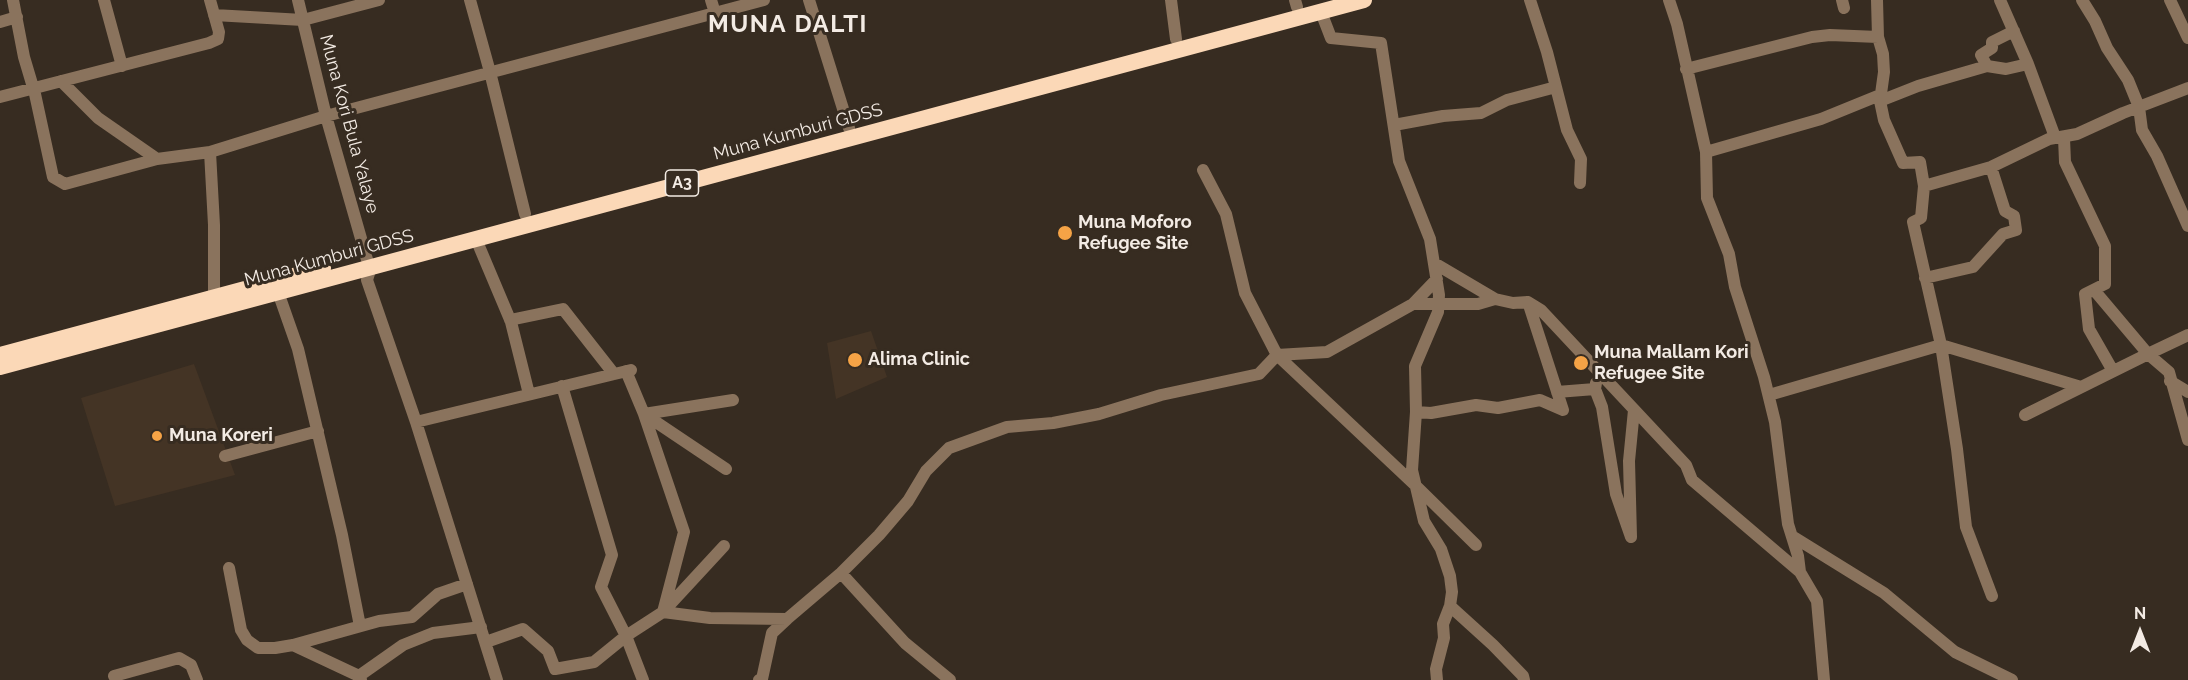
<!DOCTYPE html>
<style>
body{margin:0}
#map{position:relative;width:2188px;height:680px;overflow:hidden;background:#372c21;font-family:Raleway,sans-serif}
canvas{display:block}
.north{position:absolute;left:2110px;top:602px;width:60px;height:60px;-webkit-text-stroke:4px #372c21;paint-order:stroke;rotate:0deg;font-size:16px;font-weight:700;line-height:24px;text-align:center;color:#f3ebe4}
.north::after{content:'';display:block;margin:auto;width:21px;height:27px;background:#f3ebe4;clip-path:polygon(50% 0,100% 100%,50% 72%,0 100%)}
</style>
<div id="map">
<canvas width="2188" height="680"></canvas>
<div class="north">N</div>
</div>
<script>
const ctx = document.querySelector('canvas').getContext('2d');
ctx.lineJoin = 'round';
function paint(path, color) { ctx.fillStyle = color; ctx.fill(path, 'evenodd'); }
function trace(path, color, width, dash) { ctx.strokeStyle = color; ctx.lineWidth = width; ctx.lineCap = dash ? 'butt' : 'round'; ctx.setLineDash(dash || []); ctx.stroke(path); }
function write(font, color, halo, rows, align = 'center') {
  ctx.font = font + ' Raleway,sans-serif'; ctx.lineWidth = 6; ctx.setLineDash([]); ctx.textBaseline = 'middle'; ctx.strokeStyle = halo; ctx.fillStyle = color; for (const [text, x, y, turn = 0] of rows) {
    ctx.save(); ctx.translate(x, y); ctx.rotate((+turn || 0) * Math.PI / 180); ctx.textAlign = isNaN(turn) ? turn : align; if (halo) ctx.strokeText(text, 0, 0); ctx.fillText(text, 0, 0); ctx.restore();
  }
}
paint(new Path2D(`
 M871,331L887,377L836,399L827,343Z
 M194,364L235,475L115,506L81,398Z`), '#443425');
trace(new Path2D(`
 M13,0L24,57L35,94L53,177L65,184L157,159L210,152L326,116L764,0
 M104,0L122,66
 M298,0L326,116L370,270L367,280L416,422L497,680
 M470,0L490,72L525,214
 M711,0L715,13
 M809,0L849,128
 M1171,0L1176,39
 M1295,0L1297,7
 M1530,0L1547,52L1567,130L1581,159L1580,183
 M1669,0L1677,24L1706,152L1707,198L1729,254L1735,287L1764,377L1775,422L1788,524L1798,556L1800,572L1817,601L1824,680
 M1842,0L1844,8
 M1877,0L1878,37L1883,54L1884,72L1880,101L1884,120L1903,163L1920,162L1924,186L1921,218L1913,222L1941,345L1957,449L1966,527L1992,596
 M2000,0L2028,64L2055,137
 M2082,0L2095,21L2107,48L2128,80L2139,107L2142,130L2157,156L2188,226
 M2170,0L2188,38
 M1321,12L1331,38L1381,43L1399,161L1430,239L1439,295L1438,312L1415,366L1416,412L1412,470L1424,521L1441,549L1450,576L1452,592L1450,606L1493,645L1523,676L1524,680
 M214,15L303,20L379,0
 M0,22L17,17
 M1987,66L2006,69L2028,64
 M1686,69L1812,37L1830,35L1878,37
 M61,81L98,118L157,159
 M0,97L209,43L218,39L219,32L210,0
 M1880,101L1918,86L1987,66L1981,55L1992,48V42L2014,31
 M1394,125L1443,116L1481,113L1507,100L1556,87
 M2064,138L2065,162L2105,246V284L2085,294L2089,329L2113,371
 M210,152L214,225V297
 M1706,152L1821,119L1880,95
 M1203,170L1226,214L1245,293L1277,355L1327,352L1413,304L1437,279
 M1924,186L1991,167L2049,139L2077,134L2123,113L2188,88
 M476,239L511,322L529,394
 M1434,263L1495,299L1513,303L1528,302L1541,310L1686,465L1692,480L1800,572
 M1925,278L1973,267L2003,234L2016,230L2014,216L2005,211L1991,167
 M2094,290L2148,354L2188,335
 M278,292L298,349L342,535L360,626
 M1413,304H1478L1495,299
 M510,320L563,309L614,374
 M626,371L644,414L726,469
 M2170,381L2188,392
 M1595,389L1602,407L1616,494L1631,537L1629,461L1634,410
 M1557,392L1595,389L1596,383
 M1769,395L1941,345L2081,387
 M1416,412L1431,413L1476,405L1498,408L1540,400L1563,410L1528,302
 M2025,415L2148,354L2169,372L2188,440
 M416,422L631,370
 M225,456L318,431
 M1792,536L1884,593L1955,652L2012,680
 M724,546L663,612L710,618L787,619L841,573L879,535L908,501L926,471L949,448L1007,427L1053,423L1099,414L1161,395L1259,374L1277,355L1415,485L1476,545
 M229,568L241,630L247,640L258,648H275L293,645L379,621L412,617L438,594L467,584
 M841,573L905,643L950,680
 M486,642L523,629L548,651L555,669L594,662L626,636L601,587L612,555L562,386
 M293,645L359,676L361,680
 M114,676L179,658L191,665L197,680
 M359,676L403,645L433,633L481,627
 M643,680L626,636L663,612L684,532L644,414L733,400
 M759,680L762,679L772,633L787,619
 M1437,680L1436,669L1444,638L1443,624L1450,606`), '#8a735d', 12);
trace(new Path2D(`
 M0,355L323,268
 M0,367L1364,0`), '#fbd8b7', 16);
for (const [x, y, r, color] of [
 [1065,233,8,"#f5a346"],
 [855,360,8,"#f5a346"],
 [1581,363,8,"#f5a346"],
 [157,436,6,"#f5a346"]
]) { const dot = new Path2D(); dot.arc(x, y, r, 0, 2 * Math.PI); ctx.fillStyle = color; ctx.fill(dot); trace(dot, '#372c21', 2); }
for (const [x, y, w] of [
 [682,183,33]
]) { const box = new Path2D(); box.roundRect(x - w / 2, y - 13, w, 26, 4.5); ctx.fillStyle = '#372c21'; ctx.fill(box); trace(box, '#f3ebe4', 1.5); }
write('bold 16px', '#f3ebe4', null, [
 ["A3",682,183]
]);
write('18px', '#f3ebe4', '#372c21', [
 ["Muna Kori Bula Yalaye",349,124,75],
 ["Muna Kumburi GDSS",798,132,-15],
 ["Muna Kumburi GDSS",329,258,-15]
]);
write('bold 18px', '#f3ebe4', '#372c21', [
 ["Muna Moforo",1078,223],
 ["Refugee Site",1078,244],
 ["Muna Mallam Kori",1594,353],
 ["Refugee Site",1594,374],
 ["Alima Clinic",868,360],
 ["Muna Koreri",169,436]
], 'left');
ctx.letterSpacing = '1.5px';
write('bold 24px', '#f3ebe4', '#372c21', [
 ["MUNA DALTI",788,25]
]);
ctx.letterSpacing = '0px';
</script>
